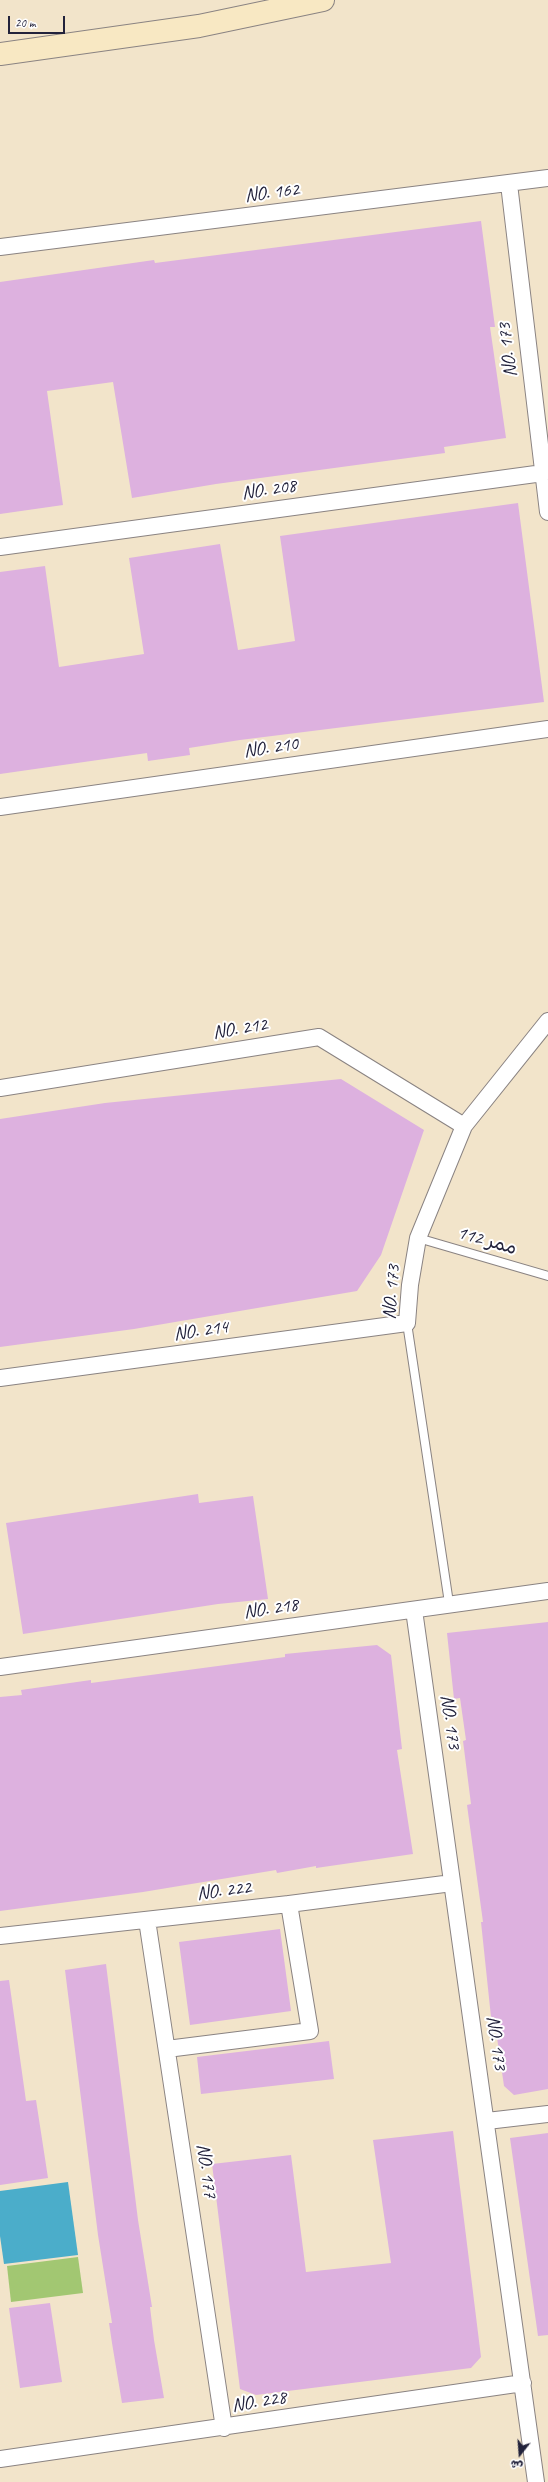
<!DOCTYPE html>
<meta charset="utf-8">
<style>
body{margin:0}
#map{position:relative;width:548px;height:2482px;overflow:hidden;background:#f2e4ca;font-family:Caveat,"Playpen Sans Arabic",sans-serif}
canvas{display:block}
.north{position:absolute;left:500px;top:2434px;width:40px;height:40px;-webkit-text-stroke:3px #fff;paint-order:stroke;rotate:197deg;font-size:11px;font-weight:700;line-height:16px;text-align:center;color:#22223b}
.north::after{content:'';display:block;margin:auto;width:14px;height:18px;background:#22223b;clip-path:polygon(50% 0,100% 100%,50% 72%,0 100%)}
.scale{position:absolute;left:8px;top:16px;width:57px;height:18px;box-sizing:border-box;border:2px solid #22223b;border-top:0;padding-left:5px;font-size:12px;line-height:14px;white-space:nowrap;color:#22223b;-webkit-text-stroke:3px #fff;paint-order:stroke}
</style>
<div id="map">
<canvas width="548" height="2482"></canvas>
<div class="north">ش</div>
<div class="scale">20 m</div>
</div>
<script>
const ctx = document.querySelector('canvas').getContext('2d');
ctx.lineJoin = 'round';
function paint(path, color) { ctx.fillStyle = color; ctx.fill(path, 'evenodd'); }
function trace(path, color, width, dash) { ctx.strokeStyle = color; ctx.lineWidth = width; ctx.lineCap = dash ? 'butt' : 'round'; ctx.setLineDash(dash || []); ctx.stroke(path); }
function write(font, color, halo, rows, align = 'center') {
  ctx.font = font + ' Caveat,"Playpen Sans Arabic",sans-serif'; ctx.lineWidth = 4; ctx.setLineDash([]); ctx.textBaseline = 'middle'; ctx.strokeStyle = halo; ctx.fillStyle = color; for (const [text, x, y, turn = 0] of rows) {
    ctx.save(); ctx.translate(x, y); ctx.rotate((+turn || 0) * Math.PI / 180); ctx.textAlign = isNaN(turn) ? turn : align; if (halo) ctx.strokeText(text, 0, 0); ctx.fillText(text, 0, 0); ctx.restore();
  }
}
paint(new Path2D(`
 M78,2257L83,2293L11,2302L7,2266Z`), '#a2c772');
paint(new Path2D(`
 M68,2182L78,2255L4,2264L0,2236V2191Z`), '#4badca');
paint(new Path2D(`
 M481,221L495,327H490L506,438L444,447L445,453L216,484L132,498L113,382L47,391L63,505L0,514V282L154,260L155,263Z
 M518,503L544,702L240,740L189,748L190,755L148,761L147,753L0,774V572L45,566L59,667L144,654L129,558L220,544L238,650L295,641L280,536Z
 M341,1079L424,1130L381,1255L357,1291L134,1329L0,1347V1119L105,1103Z
 M198,1494L199,1503L253,1496L268,1599L218,1604L23,1634L6,1523Z
 M548,1622V2089L514,2095L504,2086L494,2017H491L481,1922H483L467,1805L471,1804L463,1741L466,1740L460,1698L454,1699L447,1633Z
 M377,1645L391,1655L402,1749L397,1750L413,1854L316,1868V1866L277,1873L276,1870L143,1892L0,1911V1697L22,1695L21,1690L91,1680V1683L285,1657V1654Z
 M280,1929L291,2011L190,2025L179,1942Z
 M106,1964L138,2220L152,2307H150L154,2340L164,2398L122,2403L112,2343L109,2323H112L98,2235L65,1970Z
 M9,1980L26,2101L36,2100L48,2178L0,2185V1981Z
 M329,2041L334,2079L201,2094L197,2057Z
 M453,2131L481,2357L471,2368L256,2395L240,2389L212,2164L291,2155L306,2272L391,2263L373,2140Z
 M548,2133V2335L538,2336L510,2138Z
 M50,2303L62,2382L20,2388L9,2308Z`), '#ddb1df');
const service = new Path2D(`
 M418,1238L548,1276
 M407,1323L449,1603`);
const minor = new Path2D(`
 M509,184L548,512
 M0,247L548,178
 M0,547L543,473
 M0,807L548,729
 M0,1088L319,1037L464,1126
 M0,1378L407,1323L410,1285L418,1238L464,1126L548,1021
 M414,1610L536,2482
 M0,1667L548,1591
 M147,1920L224,2428
 M0,1936L289,1904L452,1883
 M167,2049L310,2031L289,1904
 M487,2121L548,2114
 M0,2459L523,2383`);
const secondary = new Path2D(`
 M0,54L199,26L323,0`);
trace(service, '#8a8382', 10);
trace(minor, '#8a8382', 18);
trace(secondary, '#8a8382', 24);
trace(service, '#fff', 8);
trace(minor, '#fff', 16);
trace(secondary, '#f8e8c3', 22);
write('19px', '#22223b', '#fff', [
 ["NO. 162",272,193,-7],
 ["NO. 173",508,350,-97],
 ["NO. 208",269,490,-8],
 ["NO. 210",271,748,-8],
 ["NO. 212",240,1029,-9],
 ["ممر 112",487,1241,16],
 ["NO. 173",392,1292,-85],
 ["NO. 214",201,1331,-8],
 ["NO. 218",271,1609,-8],
 ["NO. 173",450,1722,82],
 ["NO. 222",224,1891,-7],
 ["NO. 173",496,2043,82],
 ["NO. 177",206,2171,82],
 ["NO. 228",259,2402,-9]
]);
</script>
